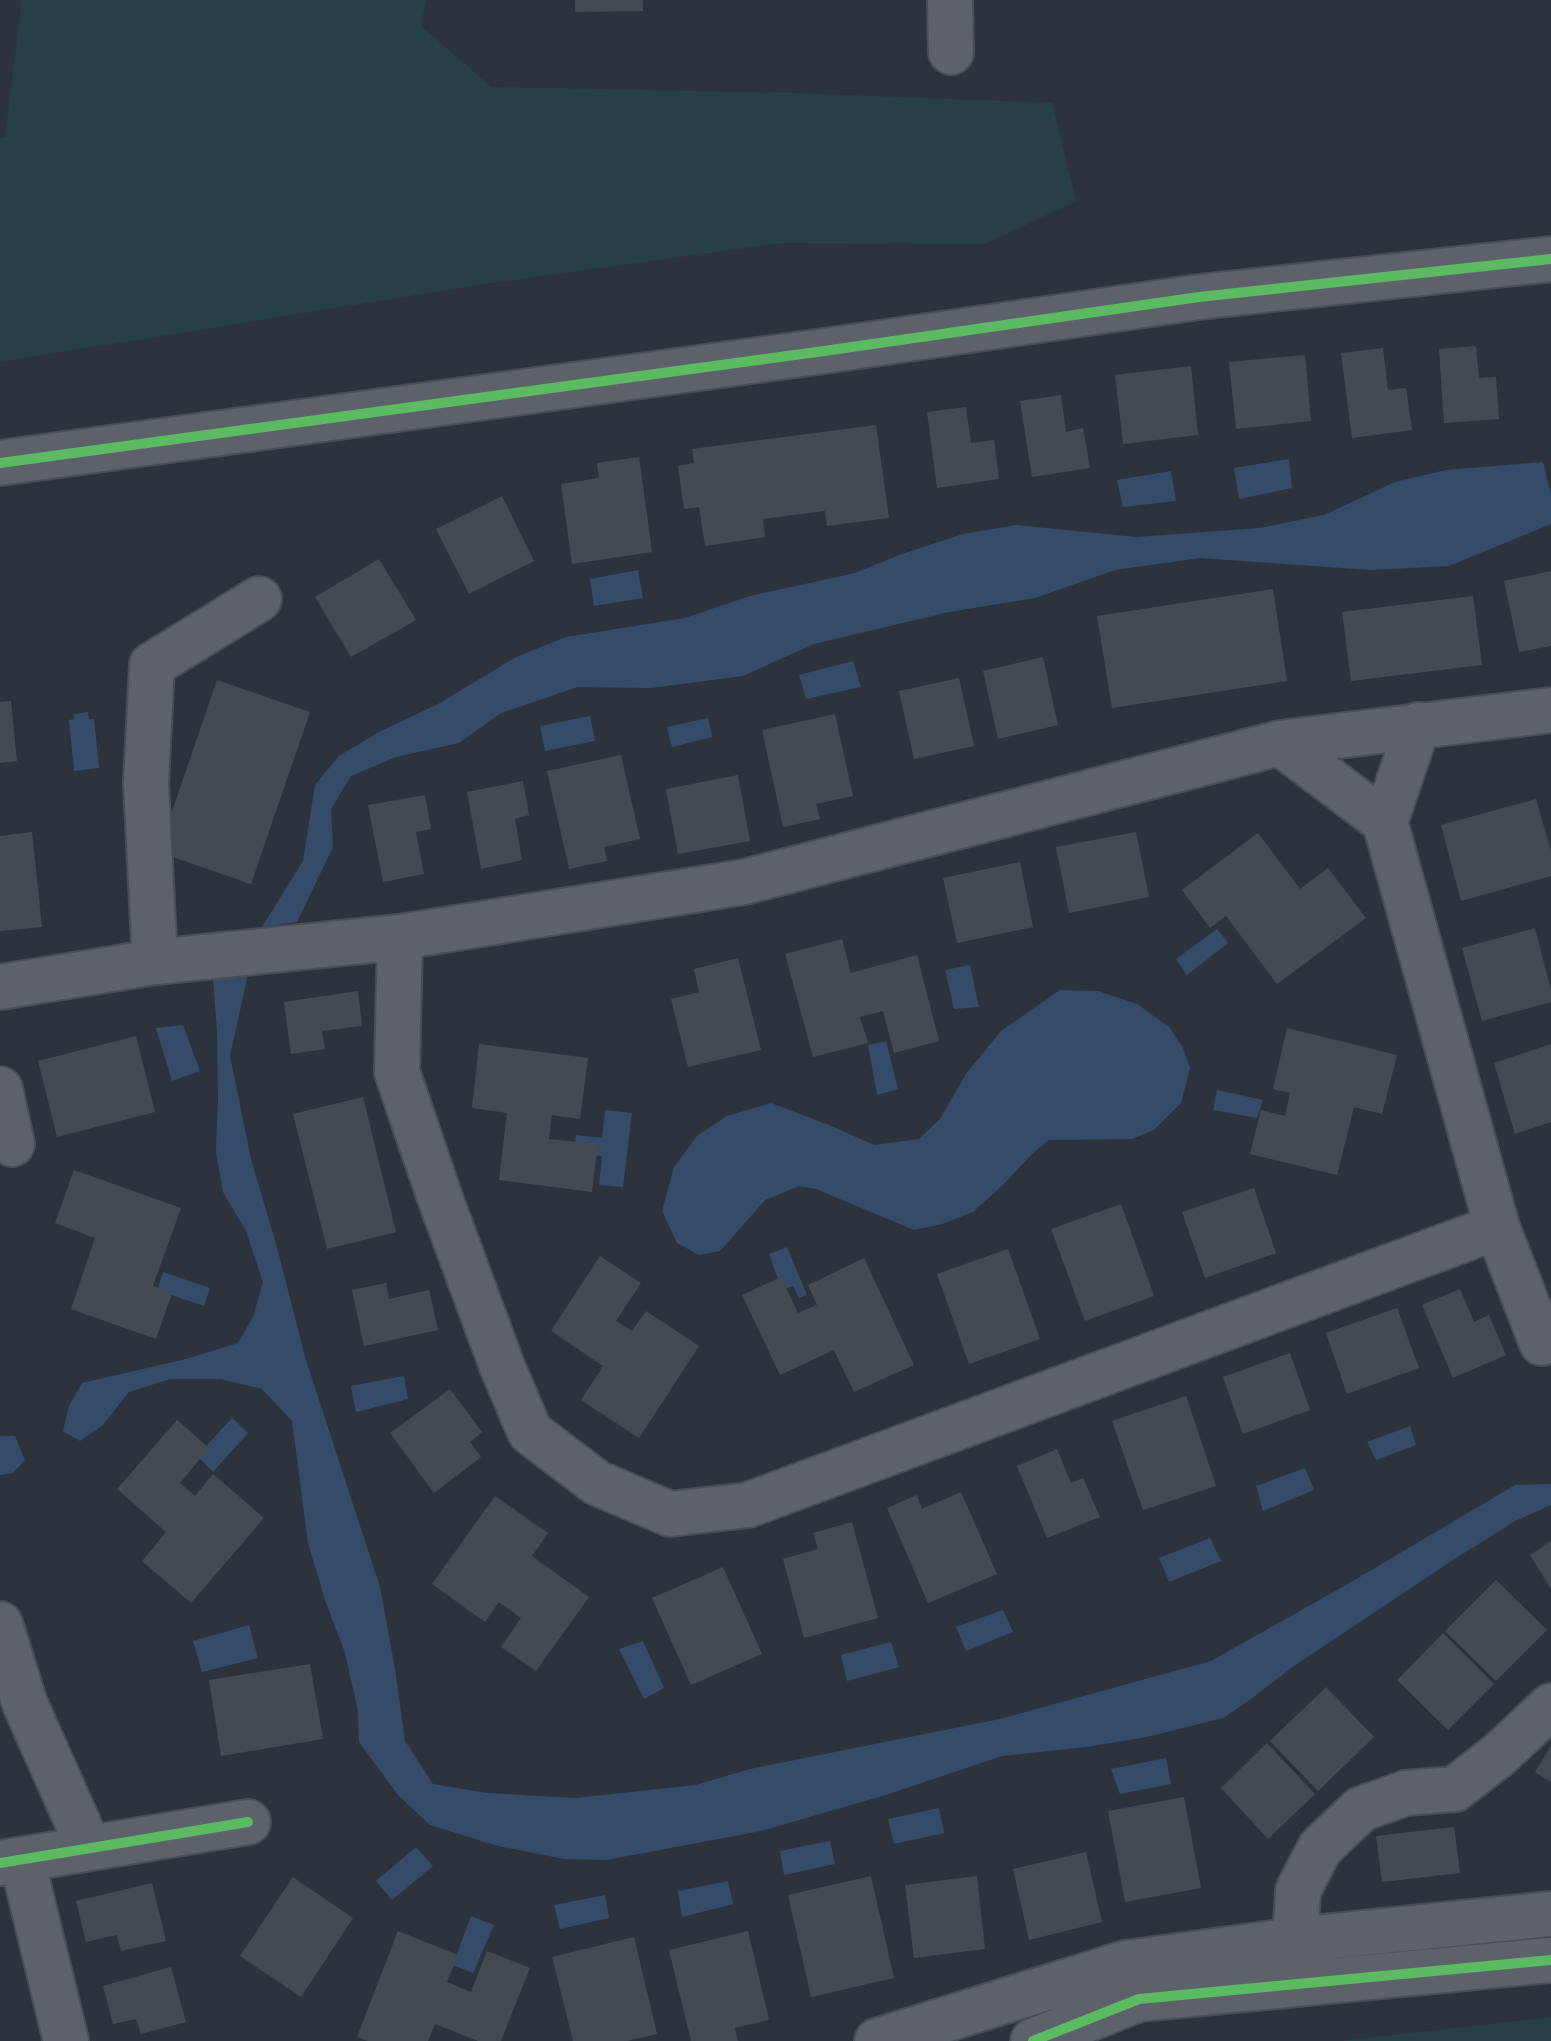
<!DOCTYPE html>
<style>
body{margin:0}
canvas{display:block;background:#2c333d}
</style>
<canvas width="1551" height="2041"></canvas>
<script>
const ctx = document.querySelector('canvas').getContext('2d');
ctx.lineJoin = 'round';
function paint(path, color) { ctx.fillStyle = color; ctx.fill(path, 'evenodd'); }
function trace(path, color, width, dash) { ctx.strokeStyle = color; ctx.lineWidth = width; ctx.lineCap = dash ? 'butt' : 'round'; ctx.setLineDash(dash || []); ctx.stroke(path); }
paint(new Path2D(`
 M22,0H426L421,26L491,87L795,93L1052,103L1076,201L986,244L781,243L484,284L0,362V138L5,137Z
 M1551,2017V2041H1342Z`), '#274045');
paint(new Path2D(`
 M1289,459L1292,488L1239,499L1234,468Z
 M1543,462L1551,495V524L1449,566L1370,570L1200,558L1115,570L1035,598L949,612L814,644L743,676L651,688L578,687L501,713L459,743L396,757L351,776L331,809L333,847L297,922L262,927L303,861L315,785L339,756L381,731L438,704L516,657L566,637L685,618L750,596L855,573L899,555L963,534L1016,525L1136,537L1260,528L1324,515L1395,482L1446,470Z
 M1171,471L1176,501L1123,507L1117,480Z
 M638,570L643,598L594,606L590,579Z
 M853,661L861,687L806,699L799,675Z
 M88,712L89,719H94L99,768L74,771L69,720L74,719V714Z
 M590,716L595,741L545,751L540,726Z
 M708,718L712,737L672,747L667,727Z
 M1217,929L1228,943L1187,975L1176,959Z
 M970,965L979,1007L954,1009L945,970Z
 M249,970L230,1056L251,1159L278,1251L305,1357L380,1587L395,1669L405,1741L433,1784L487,1793L575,1798L696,1785L750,1769L1000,1719L1211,1661L1353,1581L1515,1485L1551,1484V1505L1515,1521L1453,1560L1291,1668L1251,1699L1223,1718L1147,1737L1086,1747L1002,1756L889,1794L761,1831L606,1860L564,1859L498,1846L430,1825L398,1795L359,1742L358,1711L345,1653L325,1600L308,1543L292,1421L262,1389L220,1379H170L129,1392L103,1425L80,1441L63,1431L69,1406L82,1383L186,1359L238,1343L253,1317L263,1282L246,1231L223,1192L216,1152L218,1098L217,1030L213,979Z
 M1060,990L1098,991L1137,1004L1169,1027L1183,1048L1190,1068L1181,1103L1154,1130L1132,1139L1049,1140L1031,1155L1004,1184L973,1212L942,1224L914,1230L816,1189L799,1186L765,1200L720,1251L699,1255L677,1243L662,1211L674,1167L697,1136L727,1116L771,1103L829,1125L874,1145L919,1139L940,1119L966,1074L1001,1031Z
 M183,1025L200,1071L172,1081L156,1028Z
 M886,1041L898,1089L877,1095L868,1045Z
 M1217,1090L1263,1100L1257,1118L1213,1110Z
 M605,1110L632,1113L623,1187L599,1185L602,1156L574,1153L576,1135L602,1138Z
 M787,1247L807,1295L799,1298L793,1286L782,1290L769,1254Z
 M163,1272L210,1288L204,1306L157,1290Z
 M404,1376L408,1399L356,1412L351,1386Z
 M232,1418L248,1433L213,1472L197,1456Z
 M1410,1426L1416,1445L1376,1460L1367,1442Z
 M0,1436H15L25,1460L13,1473L0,1475Z
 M1305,1468L1314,1490L1263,1511L1256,1486Z
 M1210,1538L1221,1561L1169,1582L1159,1558Z
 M1003,1610L1013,1632L966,1651L956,1627Z
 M249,1625L258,1658L202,1672L193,1641Z
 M643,1641L664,1688L644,1699L619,1649Z
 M891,1642L899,1667L847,1681L841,1655Z
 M1166,1758L1171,1784L1120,1794L1111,1769Z
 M939,1808L944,1833L894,1844L888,1819Z
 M830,1841L835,1864L784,1875L780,1851Z
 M416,1847L433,1866L392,1900L376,1881Z
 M728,1881L733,1904L682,1917L678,1891Z
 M605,1895L609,1918L560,1929L554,1905Z
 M471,1916L494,1925L473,1973L453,1965Z`), '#354b6a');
paint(new Path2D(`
 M575,0H643V11L575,12Z
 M1476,346L1479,378L1496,377L1499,419L1444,423L1439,349Z
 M1383,348L1388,390L1406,388L1412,430L1352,438L1341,353Z
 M1305,355L1311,421L1236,429L1229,362Z
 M1191,366L1198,435L1123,444L1115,375Z
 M1061,395L1066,432L1083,428L1090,468L1032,477L1020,401Z
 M966,407L971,443L994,440L999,479L937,488L927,412Z
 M876,425L889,518L827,526L825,511L763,519L765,537L705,546L699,507L684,509L678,466L694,463L692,449Z
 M639,457L652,552L572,564L561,484L599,478L597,463Z
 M502,496L534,561L469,594L436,529Z
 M379,559L416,620L351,657L315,597Z
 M1551,571V646L1519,652L1504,581Z
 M1273,589L1287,681L1112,708L1097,616Z
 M1473,596L1482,665L1351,681L1342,612Z
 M1043,657L1058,725L998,739L983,671Z
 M959,678L974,746L914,759L899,691Z
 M217,680L310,712L251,884L158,852Z
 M11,701L17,761L0,763V702Z
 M835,714L853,796L816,804L820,819L783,827L762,730Z
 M621,755L640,839L604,847L607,861L569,869L547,771Z
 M738,775L750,841L678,854L666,789Z
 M523,781L529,815L515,819L522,860L481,869L467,792Z
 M425,795L431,829L416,832L424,874L383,882L368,805Z
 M1536,799L1551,851V876L1461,901L1441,825Z
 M32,832L42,927L0,931V836Z
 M1136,832L1149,897L1069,913L1056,847Z
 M1258,833L1300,889L1328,868L1366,918L1277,984L1226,916L1210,928L1182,890Z
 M1020,862L1033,927L957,943L943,878Z
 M1535,928L1551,990V1002L1482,1021L1462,948Z
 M842,939L851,973L917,955L939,1041L894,1053L883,1011L860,1017L868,1043L813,1057L785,954Z
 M738,958L761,1050L688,1067L671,999L699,992L694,969Z
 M358,991L362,1026L322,1031L325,1049L291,1054L284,1002Z
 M1287,1028L1397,1055L1382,1114L1354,1107L1337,1175L1250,1154L1261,1110L1285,1116L1290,1093L1273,1089Z
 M136,1036L155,1112L57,1137L38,1061Z
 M479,1044L588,1058L580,1119L552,1115L549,1139L598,1144L592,1192L499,1180L507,1113L472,1108Z
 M1551,1044V1122L1515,1134L1494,1063Z
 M363,1097L396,1232L327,1249L293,1114Z
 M74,1170L181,1208L153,1286L172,1293L156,1339L71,1309L95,1238L55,1223Z
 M1254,1188L1276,1253L1205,1278L1182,1212Z
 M1121,1204L1154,1296L1085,1321L1051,1229Z
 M1008,1249L1040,1339L969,1364L937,1274Z
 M600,1256L641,1283L616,1321L632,1331L646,1311L699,1346L639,1438L581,1400L603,1366L551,1331Z
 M864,1258L914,1365L854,1392L834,1350L780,1375L742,1295L781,1277L798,1313L817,1305L808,1285Z
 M386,1283L389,1299L429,1290L438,1330L364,1346L352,1290Z
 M1460,1289L1474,1322L1489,1315L1506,1355L1453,1378L1422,1305Z
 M1397,1308L1419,1368L1347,1394L1326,1333Z
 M1290,1353L1310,1410L1243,1434L1223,1377Z
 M450,1389L482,1432L470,1442L481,1457L434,1493L390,1433Z
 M1186,1396L1216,1486L1143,1510L1112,1421Z
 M177,1420L209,1448L180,1483L195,1496L213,1474L264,1518L191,1603L142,1561L166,1532L117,1489Z
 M1057,1449L1071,1483L1083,1478L1100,1517L1047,1538L1017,1466Z
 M961,1492L997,1574L928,1603L887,1508L917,1495L922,1509Z
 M495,1496L548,1533L532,1556L589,1597L536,1671L501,1647L521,1618L499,1602L485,1622L432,1584Z
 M852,1522L878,1618L804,1638L783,1559L818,1549L813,1533Z
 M1551,1541V1589L1530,1555Z
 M723,1567L762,1654L691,1685L652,1598Z
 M1496,1580L1547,1630L1496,1681L1445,1631Z
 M1443,1633L1494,1684L1448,1730L1397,1680Z
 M310,1664L323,1739L221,1756L209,1680Z
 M1326,1687L1374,1737L1318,1791L1270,1741Z
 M1267,1743L1315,1794L1268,1839L1221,1788Z
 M1551,1746V1782L1535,1772Z
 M1184,1797L1201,1888L1125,1902L1108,1811Z
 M1454,1827L1460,1873L1382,1882L1376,1836Z
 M1086,1852L1102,1922L1029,1940L1013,1869Z
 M871,1876L894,1978L811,1997L788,1895Z
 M977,1876L985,1949L914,1958L905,1885Z
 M293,1877L353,1918L301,1997L240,1956Z
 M152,1883L166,1941L121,1951L117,1935L86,1942L76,1901Z
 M398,1931L458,1955L447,1982L471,1992L487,1951L530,1968L501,2041H478L435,2024L428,2041H368L357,2037Z
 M748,1931L769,2020L735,2028L738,2041H691L669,1950Z
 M634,1937L657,2034L627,2041H573L552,1957Z
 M171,1967L186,2022L141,2034L136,2019L113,2024L103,1986Z`), '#444a52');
const minor = new Path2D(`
 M950,0L951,52
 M0,463L824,351L1199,297L1551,259
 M1418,725L1385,822L1497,1227L1542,1343
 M1280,743L1385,822
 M400,937L397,1072L440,1198L502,1366L530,1432L597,1483L670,1514L748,1505L1497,1227
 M155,962L146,783L152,665L259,599
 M0,987L155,962L400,937L744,882L1280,743L1551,710
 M0,1089L12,1144
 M0,1624L25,1704L89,1848
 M22,1860L66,2041
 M0,1863L248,1822
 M1295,1940L1298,1891L1320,1848L1361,1809L1406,1793L1455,1789L1500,1754L1551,1706
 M877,2041L1126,1963L1295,1940L1551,1914
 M1033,2041L1139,1999L1551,1960`);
trace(minor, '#494e55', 48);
trace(minor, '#5d626a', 44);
trace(new Path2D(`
 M0,463L824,351L1199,297L1551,259
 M0,1863L248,1822
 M1033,2041L1139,1999L1551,1960`), '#5cba63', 10);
</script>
